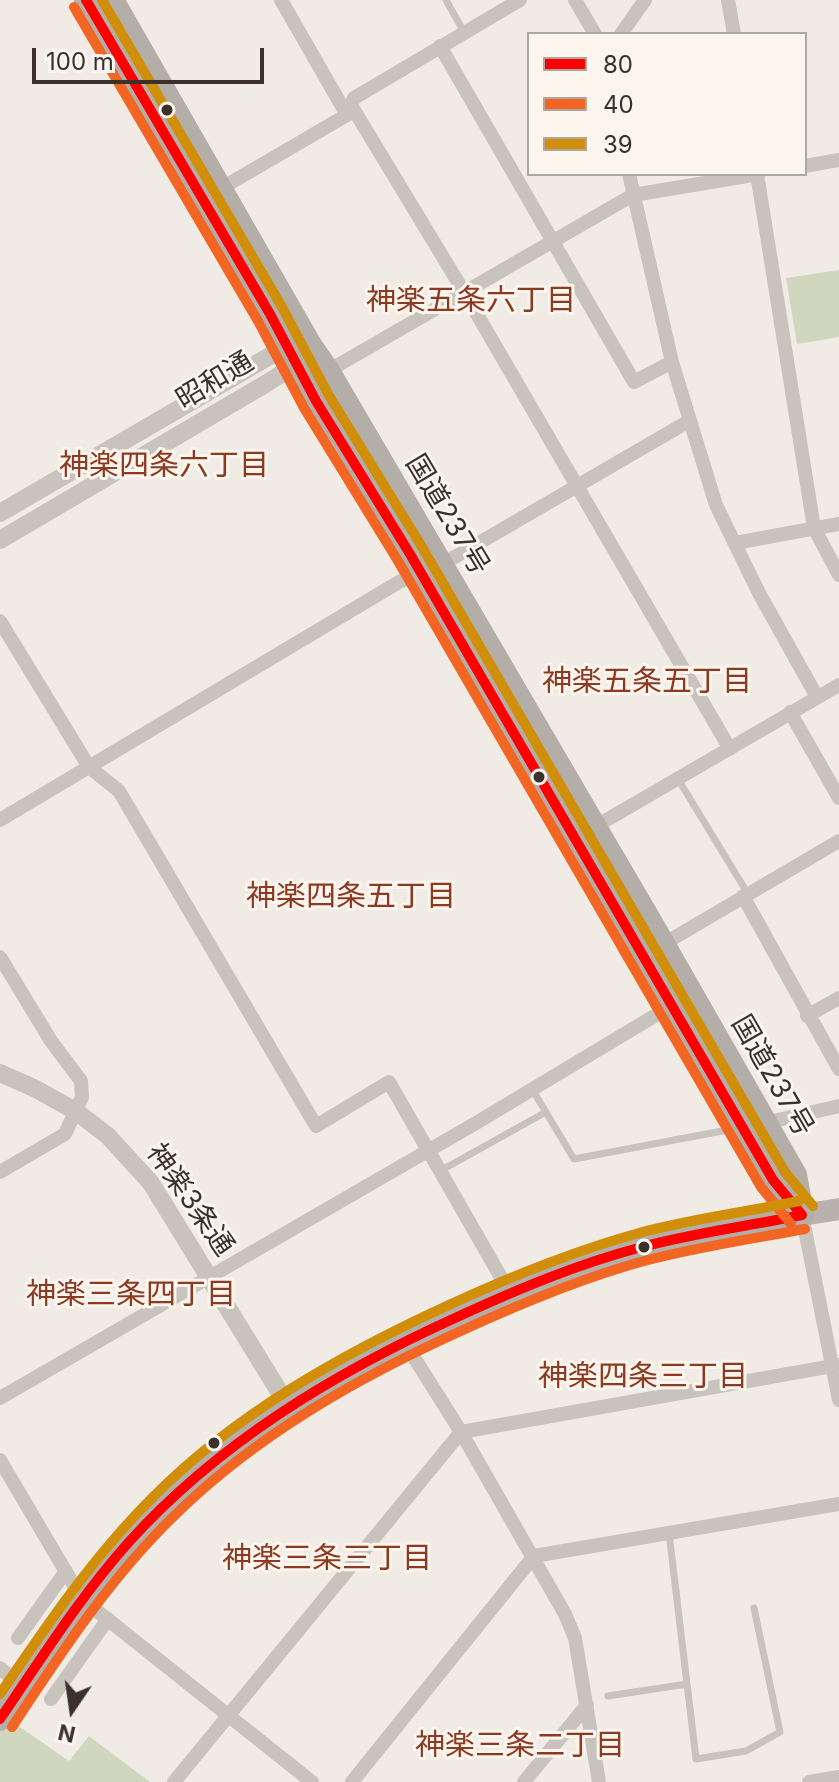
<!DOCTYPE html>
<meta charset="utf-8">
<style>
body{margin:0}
#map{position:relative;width:839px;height:1782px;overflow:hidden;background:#f0ebe5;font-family:Inter,sans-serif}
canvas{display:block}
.legend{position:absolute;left:527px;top:32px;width:280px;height:144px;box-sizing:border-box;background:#fbf5ee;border:2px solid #aea6a0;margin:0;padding:10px 14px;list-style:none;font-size:24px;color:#3b302b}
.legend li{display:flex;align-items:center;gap:16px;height:40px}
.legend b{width:40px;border:2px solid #aea6a0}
.north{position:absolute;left:32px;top:1670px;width:80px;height:80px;-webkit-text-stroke:6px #fbf5ee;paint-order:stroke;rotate:193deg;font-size:22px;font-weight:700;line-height:32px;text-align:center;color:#3b302b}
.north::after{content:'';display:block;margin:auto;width:28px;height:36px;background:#3b302b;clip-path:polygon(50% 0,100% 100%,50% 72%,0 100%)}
.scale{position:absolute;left:32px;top:48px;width:232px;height:36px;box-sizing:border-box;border:4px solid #3b302b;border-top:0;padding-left:10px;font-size:24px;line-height:28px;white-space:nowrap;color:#3b302b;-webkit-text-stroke:6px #fbf5ee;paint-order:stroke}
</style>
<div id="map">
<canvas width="839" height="1782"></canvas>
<ul class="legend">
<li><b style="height:10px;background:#f00"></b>80</li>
<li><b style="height:10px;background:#f26522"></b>40</li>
<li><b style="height:10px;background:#d18e09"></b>39</li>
</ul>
<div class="north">N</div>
<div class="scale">100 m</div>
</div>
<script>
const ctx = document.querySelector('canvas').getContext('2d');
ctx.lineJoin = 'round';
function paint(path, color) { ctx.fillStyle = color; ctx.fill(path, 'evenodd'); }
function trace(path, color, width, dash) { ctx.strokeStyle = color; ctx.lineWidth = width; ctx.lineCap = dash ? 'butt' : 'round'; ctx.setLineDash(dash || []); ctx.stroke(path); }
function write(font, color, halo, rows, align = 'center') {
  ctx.font = font + ' Inter,"Noto Sans JP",sans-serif'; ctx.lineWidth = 6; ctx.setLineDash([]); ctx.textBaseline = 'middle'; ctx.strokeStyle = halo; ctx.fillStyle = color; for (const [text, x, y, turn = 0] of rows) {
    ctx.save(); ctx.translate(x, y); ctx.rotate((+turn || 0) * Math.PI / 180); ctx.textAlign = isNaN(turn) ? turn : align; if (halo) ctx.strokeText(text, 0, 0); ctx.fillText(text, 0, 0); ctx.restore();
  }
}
paint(new Path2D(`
 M839,270V337L797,344L786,278Z
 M0,1713L69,1761L89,1736L150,1782H0Z`), '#d1d6bf');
trace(new Path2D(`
 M446,0L464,32
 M678,779L748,894
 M532,1089L574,1159L738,1128
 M440,1171L546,1112
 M669,1533L696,1759L746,1751L780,1732L754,1608
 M608,1696L687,1684`), '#c9c3be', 7);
trace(new Path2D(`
 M281,0L347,115
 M575,0L595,34
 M728,0L734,34
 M621,34L645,0
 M440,46L634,382L672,362
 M351,105L464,292L730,749
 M805,166L839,160
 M629,174L672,362L716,505L759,593L817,697
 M757,174L814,528L839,575
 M220,189L347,115L354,98L520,0
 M307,383L633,195L759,174
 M735,543L839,524
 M0,621L89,767L119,791L316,1126L389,1082L510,1293
 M790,712L839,798
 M0,820L399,582L441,565L689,421
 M591,829L839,685
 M743,896L839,1069
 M660,946L839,841
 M0,957L51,1041L81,1081L82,1097L65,1134L0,1172
 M807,1016L839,998
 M765,1123L839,1106
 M802,1215L839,1400
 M403,1340L461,1432L565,1614L575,1638L599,1782
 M0,1398L476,1123L676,1003
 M0,1460L82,1599L312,1782
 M18,1638L66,1571
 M0,1668L21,1686
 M51,1699L108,1619
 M174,1782L461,1432L839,1365
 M352,1782L534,1556L839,1504
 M524,1782L587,1705
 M809,1782L839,1777`), '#c9c3be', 14);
trace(new Path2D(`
 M0,513L287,346L300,345
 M0,540L267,383L297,364L304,354
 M0,1073L36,1089L77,1112L108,1136L151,1183L288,1406`), '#c9c3be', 18);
trace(new Path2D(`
 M802,1215L839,1209`), '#b8b1ad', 22);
trace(new Path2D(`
 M86,0L270,314L316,401L410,554L773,1180L802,1215
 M112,0L310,345L328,371L654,928L795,1175L802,1213
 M0,1719C41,1659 80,1598 128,1543C221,1438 345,1366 472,1310C527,1285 583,1263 642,1247C694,1233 749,1226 802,1215`), '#b4aea8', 24);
trace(new Path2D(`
 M86,0L270,314L316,401L410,554L773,1180L802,1215
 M0,1719C41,1659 80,1597 128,1543C218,1443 334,1373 455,1318C516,1290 577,1264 642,1247C694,1233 749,1226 802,1215`), '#f00', 10);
trace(new Path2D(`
 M74,7L258,321L304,408L398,561L761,1187L791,1224
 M12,1727C61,1653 110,1578 174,1516C256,1435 359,1377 463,1330C522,1303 582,1278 644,1261C697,1247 751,1239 805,1229`), '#f26522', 10);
trace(new Path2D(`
 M102,0L282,307L328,394L422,547L785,1172L813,1206
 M0,1694C47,1625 93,1557 152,1498C236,1413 344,1353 451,1304C512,1276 574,1251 639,1233C691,1219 746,1212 799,1201`), '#d18e09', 10);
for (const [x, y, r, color] of [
 [167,110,7,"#3b302b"],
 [539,777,7,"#3b302b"],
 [644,1247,7,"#3b302b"],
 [214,1443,7,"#3b302b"]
]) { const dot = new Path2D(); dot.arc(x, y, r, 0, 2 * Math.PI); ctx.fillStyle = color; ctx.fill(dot); trace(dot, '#fbf5ee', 3); }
write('28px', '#3b302b', '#fbf5ee', [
 ["昭和通",215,381,-31],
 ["国道237号",447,515,59],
 ["国道237号",772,1076,60],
 ["神楽3条通",190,1200,55]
]);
write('30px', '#8c3b22', '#fbf5ee', [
 ["神楽五条六丁目",471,301],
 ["神楽四条六丁目",164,466],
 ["神楽五条五丁目",647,682],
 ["神楽四条五丁目",351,897],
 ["神楽三条四丁目",131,1295],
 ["神楽四条三丁目",643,1377],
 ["神楽三条三丁目",327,1559],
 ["神楽三条二丁目",520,1746]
]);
</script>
